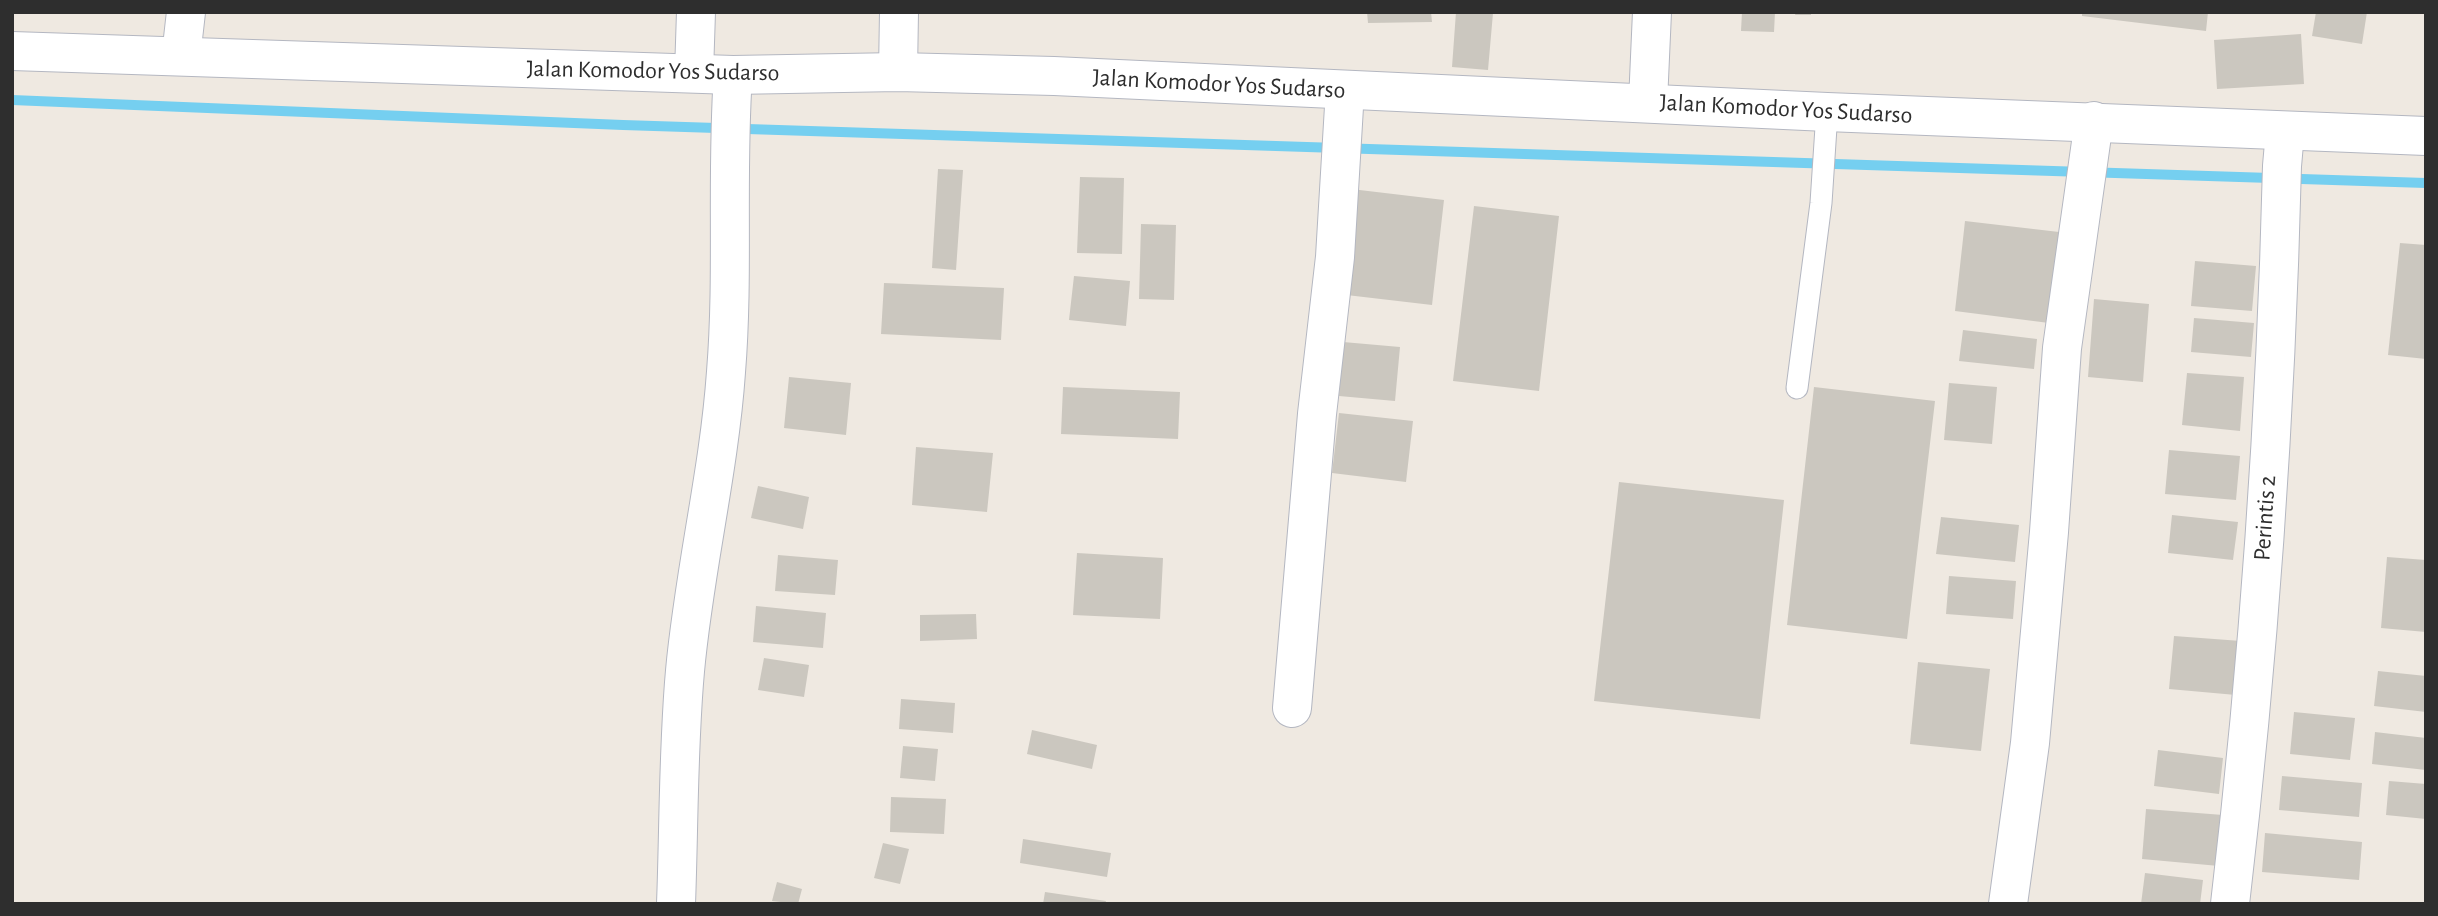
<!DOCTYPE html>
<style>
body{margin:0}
#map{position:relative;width:2438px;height:916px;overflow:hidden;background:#efe9e1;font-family:"Alegreya Sans",sans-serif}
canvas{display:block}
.frame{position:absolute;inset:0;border:14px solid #2e2e2e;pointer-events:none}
</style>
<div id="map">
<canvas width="2438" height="916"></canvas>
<div class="frame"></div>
</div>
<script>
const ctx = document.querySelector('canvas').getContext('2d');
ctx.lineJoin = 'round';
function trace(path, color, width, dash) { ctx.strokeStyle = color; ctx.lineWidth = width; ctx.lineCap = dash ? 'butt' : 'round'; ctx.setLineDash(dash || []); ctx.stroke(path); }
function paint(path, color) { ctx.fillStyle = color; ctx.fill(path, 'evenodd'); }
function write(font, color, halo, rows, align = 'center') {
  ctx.font = font + ' "Alegreya Sans",sans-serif'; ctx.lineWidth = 7; ctx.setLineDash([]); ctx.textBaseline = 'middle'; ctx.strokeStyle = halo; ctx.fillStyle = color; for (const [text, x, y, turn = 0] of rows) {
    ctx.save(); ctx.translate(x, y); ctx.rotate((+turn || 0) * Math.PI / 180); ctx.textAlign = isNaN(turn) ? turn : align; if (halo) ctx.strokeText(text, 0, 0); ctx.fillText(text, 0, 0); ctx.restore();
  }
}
trace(new Path2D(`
 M12,100L623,125L2426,183`), '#75cff0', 10);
paint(new Path2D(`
 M1367,12H1431L1432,22L1368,23Z
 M1456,12L1493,13L1488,70L1452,67Z
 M1742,12H1775L1774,32L1741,31Z
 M1796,12H1811V15H1795Z
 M2082,12H2208L2206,31L2082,16Z
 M2316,12H2367L2362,44L2312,36Z
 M2301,34L2304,84L2217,89L2214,40Z
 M938,169L963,170L956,270L932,268Z
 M1080,177L1124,178L1122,254L1077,253Z
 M1351,189L1444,200L1432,305L1338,294Z
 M1474,206L1559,216L1539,391L1453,381Z
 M1965,221L2059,232L2049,323L1955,311Z
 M1141,224L1176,225L1174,300L1139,299Z
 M2400,243L2426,245V359L2388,355Z
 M2195,261L2256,266L2252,311L2191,306Z
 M1074,276L1130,281L1126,326L1069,320Z
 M884,283L1004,288L1001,340L881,334Z
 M2094,299L2149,304L2143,382L2088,377Z
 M2194,318L2254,323L2251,357L2191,352Z
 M1963,330L2037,339L2034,369L1959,361Z
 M1343,342L1400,347L1395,401L1339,396Z
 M2187,373L2244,377L2240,431L2182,425Z
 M789,377L851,383L846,435L784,428Z
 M1949,383L1997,387L1992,444L1944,440Z
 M1063,387L1180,392L1178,439L1061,434Z
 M1814,387L1935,401L1907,639L1787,625Z
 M1339,413L1413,421L1406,482L1332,473Z
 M916,447L993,453L987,512L912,505Z
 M2169,450L2240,456L2236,500L2165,494Z
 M1619,482L1784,500L1760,719L1594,701Z
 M758,486L809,497L803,529L751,518Z
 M2172,515L2238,522L2233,560L2168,553Z
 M1941,517L2019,525L2015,562L1936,554Z
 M1077,553L1163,558L1160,619L1073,615Z
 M778,555L838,560L835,595L775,591Z
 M2387,557L2426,560V632L2381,628Z
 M1949,576L2016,581L2013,619L1946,614Z
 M756,606L826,613L823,648L753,642Z
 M976,614L977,639L920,641V615Z
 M2174,636L2241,641L2236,695L2169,689Z
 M764,658L809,665L804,697L758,690Z
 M1918,662L1990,669L1981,751L1910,744Z
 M2378,671L2426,676V712L2374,706Z
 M901,699L955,703L953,733L899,729Z
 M2294,712L2355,718L2350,760L2290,754Z
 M1032,730L1097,745L1092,769L1027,754Z
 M2375,732L2426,738V770L2372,764Z
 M903,746L938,749L935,781L900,778Z
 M2158,750L2223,758L2219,794L2154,786Z
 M2282,776L2362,783L2359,817L2279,810Z
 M2389,781L2426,784V819L2386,815Z
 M891,797L946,799L944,834L890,832Z
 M2146,809L2223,815L2219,866L2142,859Z
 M2265,833L2362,842L2359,880L2262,872Z
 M1023,839L1111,853L1107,877L1020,863Z
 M883,843L909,849L900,884L874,878Z
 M2145,873L2203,880L2200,904H2141Z
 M777,882L802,889L798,904L772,901Z
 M1045,892L1106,901L1105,904H1043Z`), '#cbc7bf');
const lane = new Path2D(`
 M1797,388L1821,203L1827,112`);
const street = new Path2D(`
 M181,56L186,12
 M898,72L899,12
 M694,73L696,12
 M1648,102L1652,12
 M1292,708L1317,414L1335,257L1345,90
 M676,904C679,826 678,748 685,671C694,571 719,472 726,372C734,273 726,174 733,75
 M2008,904L2030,743L2049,532L2062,348L2094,121
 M2230,904C2259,659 2276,412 2282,166L2285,132`);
const secondary = new Path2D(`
 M12,51L733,75L898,72L1054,76L1827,112L2426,136`);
trace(lane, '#b4b7c1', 23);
trace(street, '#b4b7c1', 40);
trace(secondary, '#b4b7c1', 40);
trace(lane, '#fff', 21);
trace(street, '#fff', 38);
trace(secondary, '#fff', 38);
write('24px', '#2e2e2e', '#fff', [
 ["Jalan Komodor Yos Sudarso",653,71,1],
 ["Jalan Komodor Yos Sudarso",1219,84,3],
 ["Jalan Komodor Yos Sudarso",1786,109,3],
 ["Perintis 2",2265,518,-86]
]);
</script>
